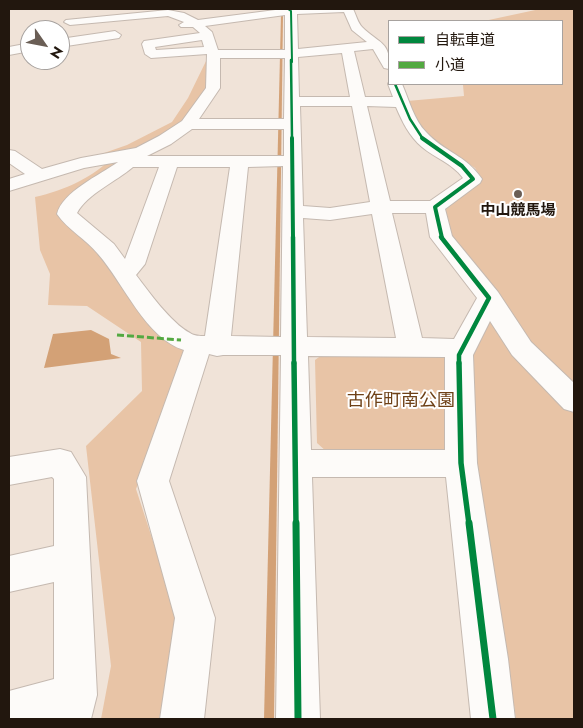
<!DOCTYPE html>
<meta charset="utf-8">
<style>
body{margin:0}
#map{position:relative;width:583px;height:728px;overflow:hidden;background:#f0e3d8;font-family:Jost,"Noto Sans JP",sans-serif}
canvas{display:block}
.frame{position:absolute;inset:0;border:10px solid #22170e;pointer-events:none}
.legend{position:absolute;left:388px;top:20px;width:175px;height:65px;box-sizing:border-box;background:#fff;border:1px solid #a7a29f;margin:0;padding:6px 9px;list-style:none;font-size:15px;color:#22170e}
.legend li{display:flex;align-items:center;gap:10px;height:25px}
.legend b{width:25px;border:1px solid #a7a29f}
.north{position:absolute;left:20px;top:20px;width:50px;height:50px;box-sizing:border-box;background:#fff;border:1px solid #a7a29f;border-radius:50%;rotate:123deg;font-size:14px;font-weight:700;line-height:20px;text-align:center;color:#22170e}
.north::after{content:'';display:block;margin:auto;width:18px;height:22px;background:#6a5e55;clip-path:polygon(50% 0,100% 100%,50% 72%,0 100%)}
</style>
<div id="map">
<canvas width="583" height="728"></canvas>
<div class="frame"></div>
<ul class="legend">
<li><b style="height:6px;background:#00873e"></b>自転車道</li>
<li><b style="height:6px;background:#53a941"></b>小道</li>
</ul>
<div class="north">N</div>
</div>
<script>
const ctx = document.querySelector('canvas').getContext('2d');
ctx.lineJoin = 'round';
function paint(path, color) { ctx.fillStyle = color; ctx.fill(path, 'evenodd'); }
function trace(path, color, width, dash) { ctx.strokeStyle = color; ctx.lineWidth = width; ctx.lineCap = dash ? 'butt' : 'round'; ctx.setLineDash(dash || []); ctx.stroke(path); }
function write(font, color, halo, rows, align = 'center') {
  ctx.font = font + ' Jost,"Noto Sans JP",sans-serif'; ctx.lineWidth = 4; ctx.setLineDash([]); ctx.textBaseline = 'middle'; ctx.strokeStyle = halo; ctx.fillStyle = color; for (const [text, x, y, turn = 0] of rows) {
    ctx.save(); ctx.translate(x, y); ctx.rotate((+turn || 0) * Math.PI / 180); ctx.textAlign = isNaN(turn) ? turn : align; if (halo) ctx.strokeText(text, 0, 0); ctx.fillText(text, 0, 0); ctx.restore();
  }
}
paint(new Path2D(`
 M540,9H574V390L532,354L446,233L442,209L482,179L475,168L425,136L407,101L464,96L463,85L451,84H562V21H484Z
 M208,57L206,87L201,98L180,125L63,208L59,217L99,251L188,352L136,489L179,621L159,719H101L111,666L86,446L142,391L141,342L87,306L48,305L50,274L40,250L35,197C65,190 93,178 115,155L84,160L127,145L172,122L188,98Z
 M490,312L574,414V719H516L477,461L473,353Z
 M326,352H451L453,454L327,452L317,443L315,360Z`), '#e8c4a6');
paint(new Path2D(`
 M91,330L109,339L111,354L121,358L44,368L53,334Z`), '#d3a176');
paint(new Path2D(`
 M281,14L283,15L274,719H264Z`), '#d3a176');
const minor = new Path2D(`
 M283,9H353C356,15 358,23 362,27C379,44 391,41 389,69L384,68L373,49L354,51L365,97H393L388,84L389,82V84H402C409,100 414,120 426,132C444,152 466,155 482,179L480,183L445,209L452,236L498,292L531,342L574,383V412L564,409L512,355L490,321L473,355L477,463L508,659L515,719H471L446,477H312L320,719H276L281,355H223L217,356L209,354L169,481L215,618L204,719H160L175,618L137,481L184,350C146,339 123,282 98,254C86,239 68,230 57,214C62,192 100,175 118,162L84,168L9,191V179L25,174L9,163V150L15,151L42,169L81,158L136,148L159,136L182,121L206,88L207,54L151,58L145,54L142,44L144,41L200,33L193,27H181L179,25L184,22L168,16L70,25L64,22L66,20L168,10L184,13L198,20ZM344,12L352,30L367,42L298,49L297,14ZM285,15V50H218L212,32L205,26ZM202,40L204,47L156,50L155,47ZM342,53L350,97H299L298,57ZM220,58H285L284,119H199L220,88ZM300,106H352L370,202L330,208L303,206ZM367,106L396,107C402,121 409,136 422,147C435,158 452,163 463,178L430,201H390ZM192,129H284V156H147L171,144ZM283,166L281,337L231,336L248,167ZM133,167H159L125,259L114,244L77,213C87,194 117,181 133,167ZM177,167H230L205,336C200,336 194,336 190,333C171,323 149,292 136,275L145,264ZM392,213H426L430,237L477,298L454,339L422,338ZM372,214L396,338L307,337L303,218L330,220ZM308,356L445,357V450H311Z
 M115,31L121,35L119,38L60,47V39Z
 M30,43V51L9,55V47Z
 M60,449L71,452L86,477L97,695L91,719H9V691L54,679V582L9,592V556L54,546V479L52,477L9,485V457Z`);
trace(minor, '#c5b9b0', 2);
paint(minor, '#fdfbf9');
trace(new Path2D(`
 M117,335L181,340`), '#53a941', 3, [7, 3]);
trace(new Path2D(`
 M288,9L291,11L292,62`), '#00873e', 2);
trace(new Path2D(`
 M291,60L292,139
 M395,84L410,119L423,139`), '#00873e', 2.5);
trace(new Path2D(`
 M292,138L293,238
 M422,138L462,166L473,179L435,207L442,238`), '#00873e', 4);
trace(new Path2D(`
 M293,237L294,364
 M441,237L489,298L459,355V364`), '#00873e', 4.5);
trace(new Path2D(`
 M294,363L296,524
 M459,363L461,463L469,524`), '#00873e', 5.5);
trace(new Path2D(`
 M296,523L298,719
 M469,523L493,719`), '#00873e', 7);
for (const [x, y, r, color] of [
 [518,194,5,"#6a5e55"]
]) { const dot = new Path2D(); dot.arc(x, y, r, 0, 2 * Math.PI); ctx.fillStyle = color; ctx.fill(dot); trace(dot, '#fff', 2); }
write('bold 15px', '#22170e', '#fff', [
 ["中山競馬場",518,211]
]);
write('18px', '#6e4117', '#fff', [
 ["古作町南公園",401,402]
]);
</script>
